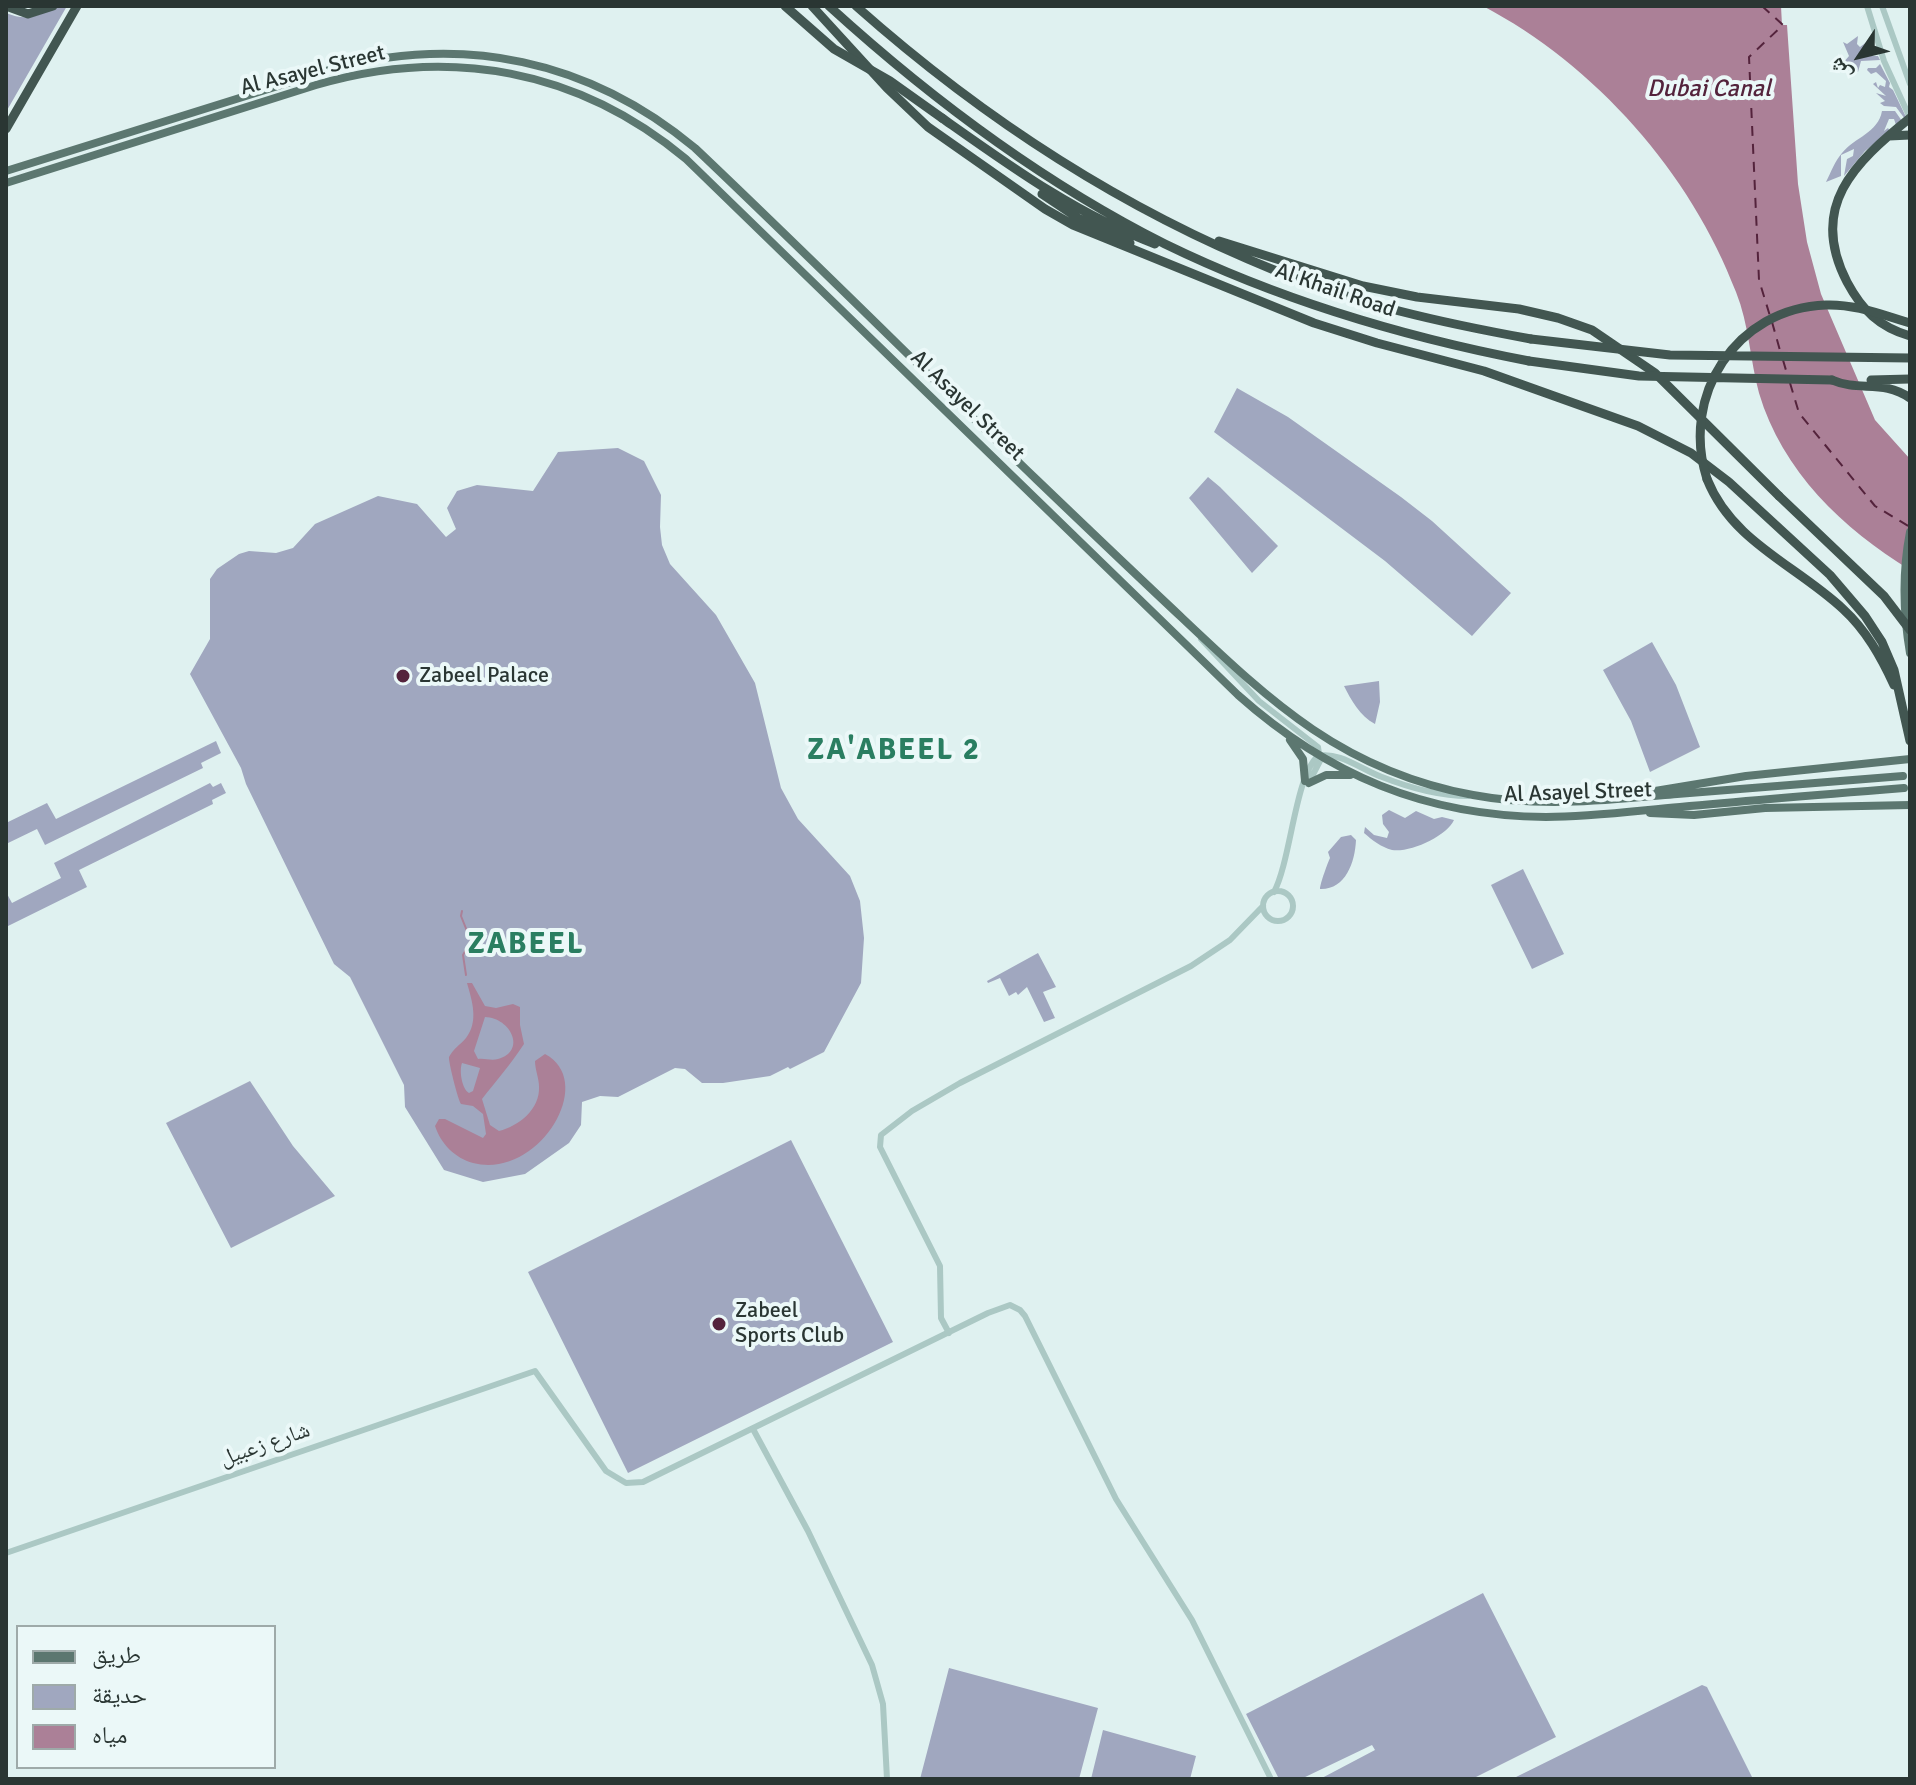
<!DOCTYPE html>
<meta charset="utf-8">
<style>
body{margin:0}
#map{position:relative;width:1916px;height:1785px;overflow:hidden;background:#dff1f0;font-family:Signika,"Noto Naskh Arabic",sans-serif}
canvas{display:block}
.frame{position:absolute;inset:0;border:8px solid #2a3633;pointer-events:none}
.legend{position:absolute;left:16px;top:1625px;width:260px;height:144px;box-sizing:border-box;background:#ebf8f8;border:2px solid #9eaaa9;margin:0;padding:10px 14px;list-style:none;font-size:24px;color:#2a3633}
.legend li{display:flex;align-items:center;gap:16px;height:40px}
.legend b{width:40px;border:2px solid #9eaaa9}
.north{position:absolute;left:1820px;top:16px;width:80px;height:80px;-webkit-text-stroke:6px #ebf8f8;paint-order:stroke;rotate:235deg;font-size:22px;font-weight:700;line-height:32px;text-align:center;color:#2a3633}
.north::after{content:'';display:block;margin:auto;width:28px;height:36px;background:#2a3633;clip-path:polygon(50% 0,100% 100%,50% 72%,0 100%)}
</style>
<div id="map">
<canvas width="1916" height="1785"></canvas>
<div class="frame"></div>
<ul class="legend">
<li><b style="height:10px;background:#5c7770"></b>طريق</li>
<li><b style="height:22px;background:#a0a7bf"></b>حديقة</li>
<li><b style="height:22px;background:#ab8097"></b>مياه</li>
</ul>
<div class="north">ش</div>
</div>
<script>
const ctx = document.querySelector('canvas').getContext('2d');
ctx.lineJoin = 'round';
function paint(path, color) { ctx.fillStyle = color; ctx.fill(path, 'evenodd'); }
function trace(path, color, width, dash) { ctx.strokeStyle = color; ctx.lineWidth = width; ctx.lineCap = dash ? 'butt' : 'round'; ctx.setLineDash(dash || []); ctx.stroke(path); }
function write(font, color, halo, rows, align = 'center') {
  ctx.font = font + ' Signika,"Noto Naskh Arabic",sans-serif'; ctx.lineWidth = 8; ctx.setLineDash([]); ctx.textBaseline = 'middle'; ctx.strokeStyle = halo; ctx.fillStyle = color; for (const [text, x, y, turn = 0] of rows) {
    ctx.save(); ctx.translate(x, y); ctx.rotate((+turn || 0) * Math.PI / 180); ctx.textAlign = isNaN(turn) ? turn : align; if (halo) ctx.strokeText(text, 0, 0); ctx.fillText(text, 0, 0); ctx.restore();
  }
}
paint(new Path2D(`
 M55,6H67L6,112V13C25,21 39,17 55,6Z
 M1858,36L1857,44L1860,47L1872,38L1874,44L1863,51L1874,50V53L1867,56H1878L1880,60L1861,61L1858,72L1847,68L1843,63L1849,56L1843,42L1847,44Z
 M1880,64L1890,83L1889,87L1893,90L1906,117L1905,119L1896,107L1884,106L1880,103L1885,101L1876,93L1886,96L1873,84L1876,82L1878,88L1880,85L1885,87L1886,81L1876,72L1871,74L1867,70L1868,68H1876Z
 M1882,111H1895L1902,121L1896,125L1894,119H1889L1884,131L1888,128L1890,131L1865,151L1844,176L1847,159L1853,156L1854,149L1841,155V176L1826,182C1831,172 1835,161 1842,153C1855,137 1878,133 1882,111Z
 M1237,388L1288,417L1401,497L1432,521L1511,593L1472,636L1385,561L1214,432Z
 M618,448L644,461L661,495L660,527L662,545L670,564L716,615L755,683L781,788L798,819L850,876L860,901L864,938L861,983L824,1052L790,1069L788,1067L770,1076L723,1083H702L685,1069L675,1068L618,1097L600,1096L582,1102L581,1125L569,1143L525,1174L483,1182L444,1170L405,1107L404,1085L350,977L334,964L246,784L241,768L190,674L210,639V579L217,569L239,554L249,551L276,553L293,548L315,524L378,496L417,504L446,537L456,529L447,508L457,491L477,485L533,491L558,452Z
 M1208,477L1220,487L1278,546L1252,573L1189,498Z
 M1652,642L1676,685L1700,747L1650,772L1631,721L1603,670Z
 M1379,681L1380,702L1375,724C1360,716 1351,700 1344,686Z
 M216,741L221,753L201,763L203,768L45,845L37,829L6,844V823L47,803L56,819Z
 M210,783L213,787L221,783L226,793L212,800L213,804L79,870L87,887L6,927V892L12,903L61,878L54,863Z
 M1389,810L1405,818L1416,811L1434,819L1442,817L1454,820C1447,836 1410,853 1392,850C1381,847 1372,840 1364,833L1365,827L1374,835L1387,838L1389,832L1383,824L1382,815Z
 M1351,835L1356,840C1355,863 1345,890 1320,889C1320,884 1328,862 1330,858L1328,852L1341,837Z
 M1523,869L1564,954L1532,969L1491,885Z
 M1038,953L1056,987L1043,992L1055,1018L1044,1022L1027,987L1018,995L1016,992L1009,996L1000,978L988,983L987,981Z
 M250,1081L293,1146L335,1196L231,1248L166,1123Z
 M791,1140L893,1342L628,1473L528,1272Z
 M1483,1593L1556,1737L1472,1779H1320L1375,1750L1372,1745L1301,1779H1279L1246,1714Z
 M949,1668L1098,1708L1079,1779H920Z
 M1702,1685L1707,1687L1753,1779H1512Z
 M1103,1730L1196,1756L1190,1779H1091Z`), '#a0a7bf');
paint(new Path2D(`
 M1483,6H1781L1782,25H1787L1798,184L1807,242L1821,294L1875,420L1910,459V570C1843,529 1782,471 1759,393C1750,360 1749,324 1736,292C1691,173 1595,65 1483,6Z
 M467,983H472L485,1006L496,1008L513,1004L520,1007V1025L524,1044C511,1064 496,1081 482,1099L490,1125L499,1131C519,1126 540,1109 539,1087C539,1078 535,1070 535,1061L545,1054C598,1082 538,1180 473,1163C455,1158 441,1144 435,1126L439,1119H445L483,1138L486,1134L483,1114L473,1106L461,1104C458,1100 448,1060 449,1057C453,1049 461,1044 466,1038C479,1021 472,1001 467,983ZM485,1017C511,1018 527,1051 498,1059C491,1061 485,1058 478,1059L474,1051ZM462,1063L480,1068L473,1091L469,1093C462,1089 459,1071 462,1063Z`), '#ab8097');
trace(new Path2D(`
 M462,911L461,916L471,941L463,955L466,975`), '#ab8097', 2);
trace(new Path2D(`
 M1762,6L1783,25L1749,57L1759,280L1770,316
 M1772,322L1781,354
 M1783,360L1788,377
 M1790,383L1799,413L1875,506L1910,527`), '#54233c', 2, [10, 8]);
trace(new Path2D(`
 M1867,6L1884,61L1910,118
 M1882,6L1910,84
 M1201,639L1259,701L1318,747L1320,761L1308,784
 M1263 906a15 15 0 1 1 30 0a15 15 0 1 1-30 0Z
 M1274,892C1291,860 1295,776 1318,756C1339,751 1362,770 1382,777C1410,788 1438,796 1468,796
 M949,1333L941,1318L940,1266L880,1147L881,1135L912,1111L960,1083L1191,966L1230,940L1263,906
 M753,1429L808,1531L872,1665L883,1704L887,1779
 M6,1553L535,1371L606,1471L626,1483L643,1482L988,1313L1010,1305L1020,1310L1025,1316L1116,1499L1192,1620L1271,1779`), '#abc8c4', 6);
trace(new Path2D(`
 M6,171L329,70C463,33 589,60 695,148C810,257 922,369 1036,479C1084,525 1131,570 1179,615C1271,702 1343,771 1473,795C1541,808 1609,800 1677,794C1752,788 1828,782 1903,776
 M6,183L316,85C449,46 578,69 686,159L1238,695C1328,775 1425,816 1546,817C1591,817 1635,811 1680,807C1754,800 1829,794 1904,788
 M1910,532C1902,573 1903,612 1910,653
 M1290,740L1303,759L1305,781
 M1309,783L1326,775H1350
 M1649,792L1746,776L1910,759
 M1650,813L1694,815L1765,808L1910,805`), '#5c7770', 8);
trace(new Path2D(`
 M6,6L28,14L53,6
 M812,6L887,88L928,127L1045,209L1073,225L1314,323L1377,343L1484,371L1638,426L1691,453L1729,482L1830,575L1865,616L1882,642L1894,670L1910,741
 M829,6C930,98 1042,182 1165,244C1280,300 1404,337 1529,361
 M856,6C980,116 1120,208 1274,270C1356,304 1443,323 1531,339
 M942,118C1010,166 1076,214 1155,244
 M1910,118C1854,163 1808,207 1847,282C1862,310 1879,327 1910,336
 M6,129L77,6
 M1889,136L1910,135
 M1042,194L1078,218L1130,243
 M1219,241L1363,286L1417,297L1519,309L1558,318L1592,330L1655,373L1779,496
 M1832,380C1859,392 1883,379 1910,398
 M1871,380L1910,379
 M1707,479C1732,542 1796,565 1843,609C1866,630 1881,657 1894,685`), '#425651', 9);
trace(new Path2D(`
 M785,6L834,49L890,81L942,118
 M1531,339L1670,355L1910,358
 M1529,361L1639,376L1832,380
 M1707,479C1680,396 1736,308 1826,305C1856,304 1882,315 1910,323
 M1779,496L1884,596L1910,630`), '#425651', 9);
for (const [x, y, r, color] of [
 [403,676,8,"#54233c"],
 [719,1324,8,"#54233c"]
]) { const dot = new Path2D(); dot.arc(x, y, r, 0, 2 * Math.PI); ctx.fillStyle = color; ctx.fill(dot); trace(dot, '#ebf8f8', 3); }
write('22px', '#2a3633', '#ebf8f8', [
 ["Al Asayel Street",313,71,-14],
 ["Al Khail Road",1335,291,19],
 ["Al Asayel Street",967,406,44],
 ["Al Asayel Street",1578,793,-2],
 ["شارع زعبيل",265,1445,-19]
]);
write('22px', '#2a3633', '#ebf8f8', [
 ["Zabeel Palace",419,676],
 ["Zabeel",735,1311],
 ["Sports Club",735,1336]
], 'left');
write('italic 24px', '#54233c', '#ebf8f8', [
 ["Dubai Canal",1709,90]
]);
ctx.letterSpacing = '2px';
write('bold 30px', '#2a7e61', '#ebf8f8', [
 ["ZA'ABEEL 2",894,751],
 ["ZABEEL",526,945]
]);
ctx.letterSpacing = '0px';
</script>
